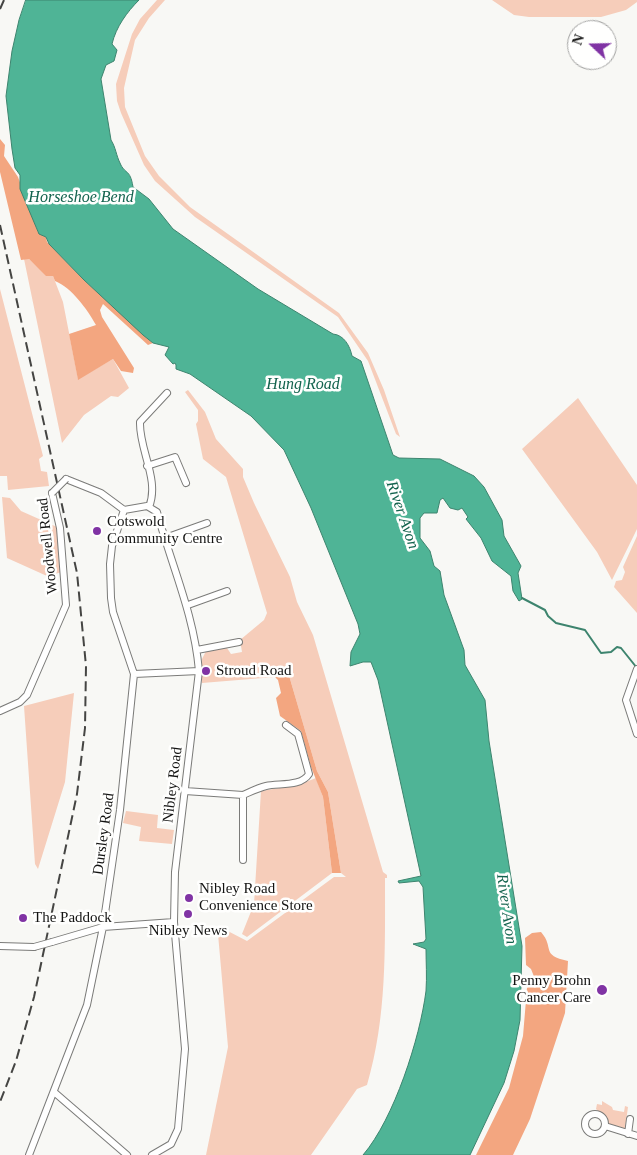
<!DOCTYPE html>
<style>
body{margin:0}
#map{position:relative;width:637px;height:1155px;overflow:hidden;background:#f8f8f5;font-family:Georgia,serif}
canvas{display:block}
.north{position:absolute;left:567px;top:20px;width:50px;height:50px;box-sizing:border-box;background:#fffffe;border:1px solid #a1a1a0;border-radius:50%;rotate:291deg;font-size:14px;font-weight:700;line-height:20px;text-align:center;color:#131312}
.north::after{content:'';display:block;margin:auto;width:18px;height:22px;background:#8033a4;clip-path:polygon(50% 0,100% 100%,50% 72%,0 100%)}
</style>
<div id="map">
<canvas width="637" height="1155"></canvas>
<div class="north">N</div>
</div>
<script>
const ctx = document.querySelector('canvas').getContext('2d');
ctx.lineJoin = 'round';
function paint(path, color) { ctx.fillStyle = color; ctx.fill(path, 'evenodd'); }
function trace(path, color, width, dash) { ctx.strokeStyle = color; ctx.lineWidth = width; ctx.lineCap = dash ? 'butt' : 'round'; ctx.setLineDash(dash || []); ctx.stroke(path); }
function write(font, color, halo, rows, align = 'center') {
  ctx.font = font + ' Georgia,serif'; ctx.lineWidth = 5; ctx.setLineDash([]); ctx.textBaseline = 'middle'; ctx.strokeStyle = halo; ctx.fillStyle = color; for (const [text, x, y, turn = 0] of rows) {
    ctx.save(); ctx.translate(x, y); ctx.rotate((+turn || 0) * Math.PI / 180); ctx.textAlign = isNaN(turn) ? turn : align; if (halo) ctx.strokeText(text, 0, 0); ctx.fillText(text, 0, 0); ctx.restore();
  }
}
paint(new Path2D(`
 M157,0H165L149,18L135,40L124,88L125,107L145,156L159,176L190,207L339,313L368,353L384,390L400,437L396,434L368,361L338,317L195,217L155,181L144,165L121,113L117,101L116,84L132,34L140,19Z
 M492,0H637V2L626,10L601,17H529L514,15Z
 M24,259H29L44,273L53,276L63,302L78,379L113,359L129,388L118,397L111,396L84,415L62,443Z
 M0,289L43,456L39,459L41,471L47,472L49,486L8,490L7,476H0Z
 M188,390L205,412L216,439L243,469V477L254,503L290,577L297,602L313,635L383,872L387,875V878H385C385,949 387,1017 367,1085L357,1089L311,1155H206L228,1047L218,934L214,927L222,928L247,941L334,877H346L341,873L328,792L317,771L288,672L275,671V677L202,683V659L206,651L227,648L231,654L242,652L240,640L264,620L267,613L226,477L203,459L196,424L198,421V410L185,392Z
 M578,398L637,485V529L612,580L597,552L522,449Z
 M2,497L10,498L21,511L57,527L62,572L47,576L7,558Z
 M637,536V613L614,587L616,581L622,580L625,572L623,567Z
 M74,693L65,782L38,869L35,864L24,706Z
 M316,778L323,797L332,873L247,937L242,934L254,904L261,791L298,785Z
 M126,811L158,815L157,828L174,830L172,844L139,841L141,827L123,823Z
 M602,1101L612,1107L613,1110L624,1112L625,1106L628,1107L625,1129L608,1125L604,1117L596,1109L597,1104L602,1105Z`), '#f6cdba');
paint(new Path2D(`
 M0,139L5,145L4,156L18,177L38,232L46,237L47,242L84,280L153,343L148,345L103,304L100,310L102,317L134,368L133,373L121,371L113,359L78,380L69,334L96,325C87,309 72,288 55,281L53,276H46L29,259L21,260L0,172Z
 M275,671L288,672L317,771L328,792L341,873H332L323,797L311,767L301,731L280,716L276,698L281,693L278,680L275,677Z
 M541,932C555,948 540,955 568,961L565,1013L530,1119L513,1155H476L509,1088L523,1036L527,988L535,979L531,969L526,965L525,938L532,933Z`), '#f3a680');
const water = new Path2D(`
 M26,0H139C127,12 116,27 112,44L117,50L114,61L106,65L101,79L111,140C116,148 116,155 120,163C125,175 130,168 133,187L149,199L173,229L258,289L333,334C344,335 350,346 352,356L361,361L393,455L399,458L440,459L474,476L484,487L502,520L504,536L521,566L518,573L522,599L519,601L513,591L511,576L492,561L481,538L466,519L468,517L462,508L458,510L450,508L443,498L440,500L437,513H424L420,518V538L430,551L434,566L440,571L444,595L464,650L465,665L485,700L489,741L522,946L520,1020L514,1051L504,1083L470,1155H363C394,1119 420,1038 426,991C427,977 426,962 426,949L413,944L424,942L426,939L423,887L419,881L399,883L398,881L421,876L378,680L371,662H363L350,666L351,652L360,634L358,624L311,508L284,450L251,416L190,374L176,369V365L175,363L173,364L165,355L169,347L153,343L143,335L84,280L49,244L46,237L39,234L20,189V175L15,168L12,149L6,96L12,51L19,20Z`);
paint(water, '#4fb496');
trace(water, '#3d846e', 1);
trace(new Path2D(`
 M522,598L545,610L548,616L556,623L585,630L601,653L611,652L617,647L621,648L637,668`), '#3d846e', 2);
const minor = new Path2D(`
 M147,466L175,457L186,483
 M66,479L101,493L124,510L147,506L157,512C172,567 194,614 199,671L175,872L174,922L185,1049L178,1129L171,1144L152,1155
 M149,507C160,480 139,450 140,422L167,393
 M165,538L207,523
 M188,605L227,591
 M197,650L239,642
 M637,669L626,700L637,734
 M134,674L199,671
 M0,711L20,702L27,695L66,605L60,528L52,493
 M185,791L243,795V860
 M243,795C250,792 258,788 266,786C279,783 301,787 309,774L298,734L286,725
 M52,942L103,927L174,922
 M0,946L34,947
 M54,1092L127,1155
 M585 1124a10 10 0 1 1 20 0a10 10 0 1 1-20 0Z
 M605,1126L637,1136
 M628,1134L630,1119
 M29,1155L87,1005L103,927L120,810L134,674L113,612L111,598L110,564L112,546L124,510`);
trace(minor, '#7b7b79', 8);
trace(minor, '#fff', 6);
trace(new Path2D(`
 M0,9L4,0
 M0,225L77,573L86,666L85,728L77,794L34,997L16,1061L0,1102`), '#454543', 2, [10, 5]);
const minorBridge = new Path2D(`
 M52,493L66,479
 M34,947L52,942`);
trace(minorBridge, '#7b7b79', 8, []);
trace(minorBridge, '#fff', 6);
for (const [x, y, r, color] of [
 [97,531,5,"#8033a4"],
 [206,671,5,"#8033a4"],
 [189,898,5,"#8033a4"],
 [188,914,5,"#8033a4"],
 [23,918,5,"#8033a4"],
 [602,990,6,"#8033a4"]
]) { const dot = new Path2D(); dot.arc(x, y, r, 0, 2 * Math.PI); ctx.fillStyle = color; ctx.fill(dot); trace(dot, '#fffffe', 2); }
write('15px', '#131312', '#fffffe', [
 ["Cotswold",107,522],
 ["Community Centre",107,539],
 ["Stroud Road",216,671],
 ["Nibley Road",199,889],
 ["Convenience Store",199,906],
 ["The Paddock",33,918],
 ["Nibley News",188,931,"center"],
 ["Penny Brohn",591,981,"right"],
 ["Cancer Care",591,998,"right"]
], 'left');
write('15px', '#131312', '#fffffe', [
 ["Woodwell Road",48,546,-96],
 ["Nibley Road",173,785,-83],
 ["Dursley Road",104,834,-82]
]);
write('italic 16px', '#13634e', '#fffffe', [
 ["Horseshoe Bend",81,198],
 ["Hung Road",303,385],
 ["River Avon",402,515,71],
 ["River Avon",506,909,82]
]);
</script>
